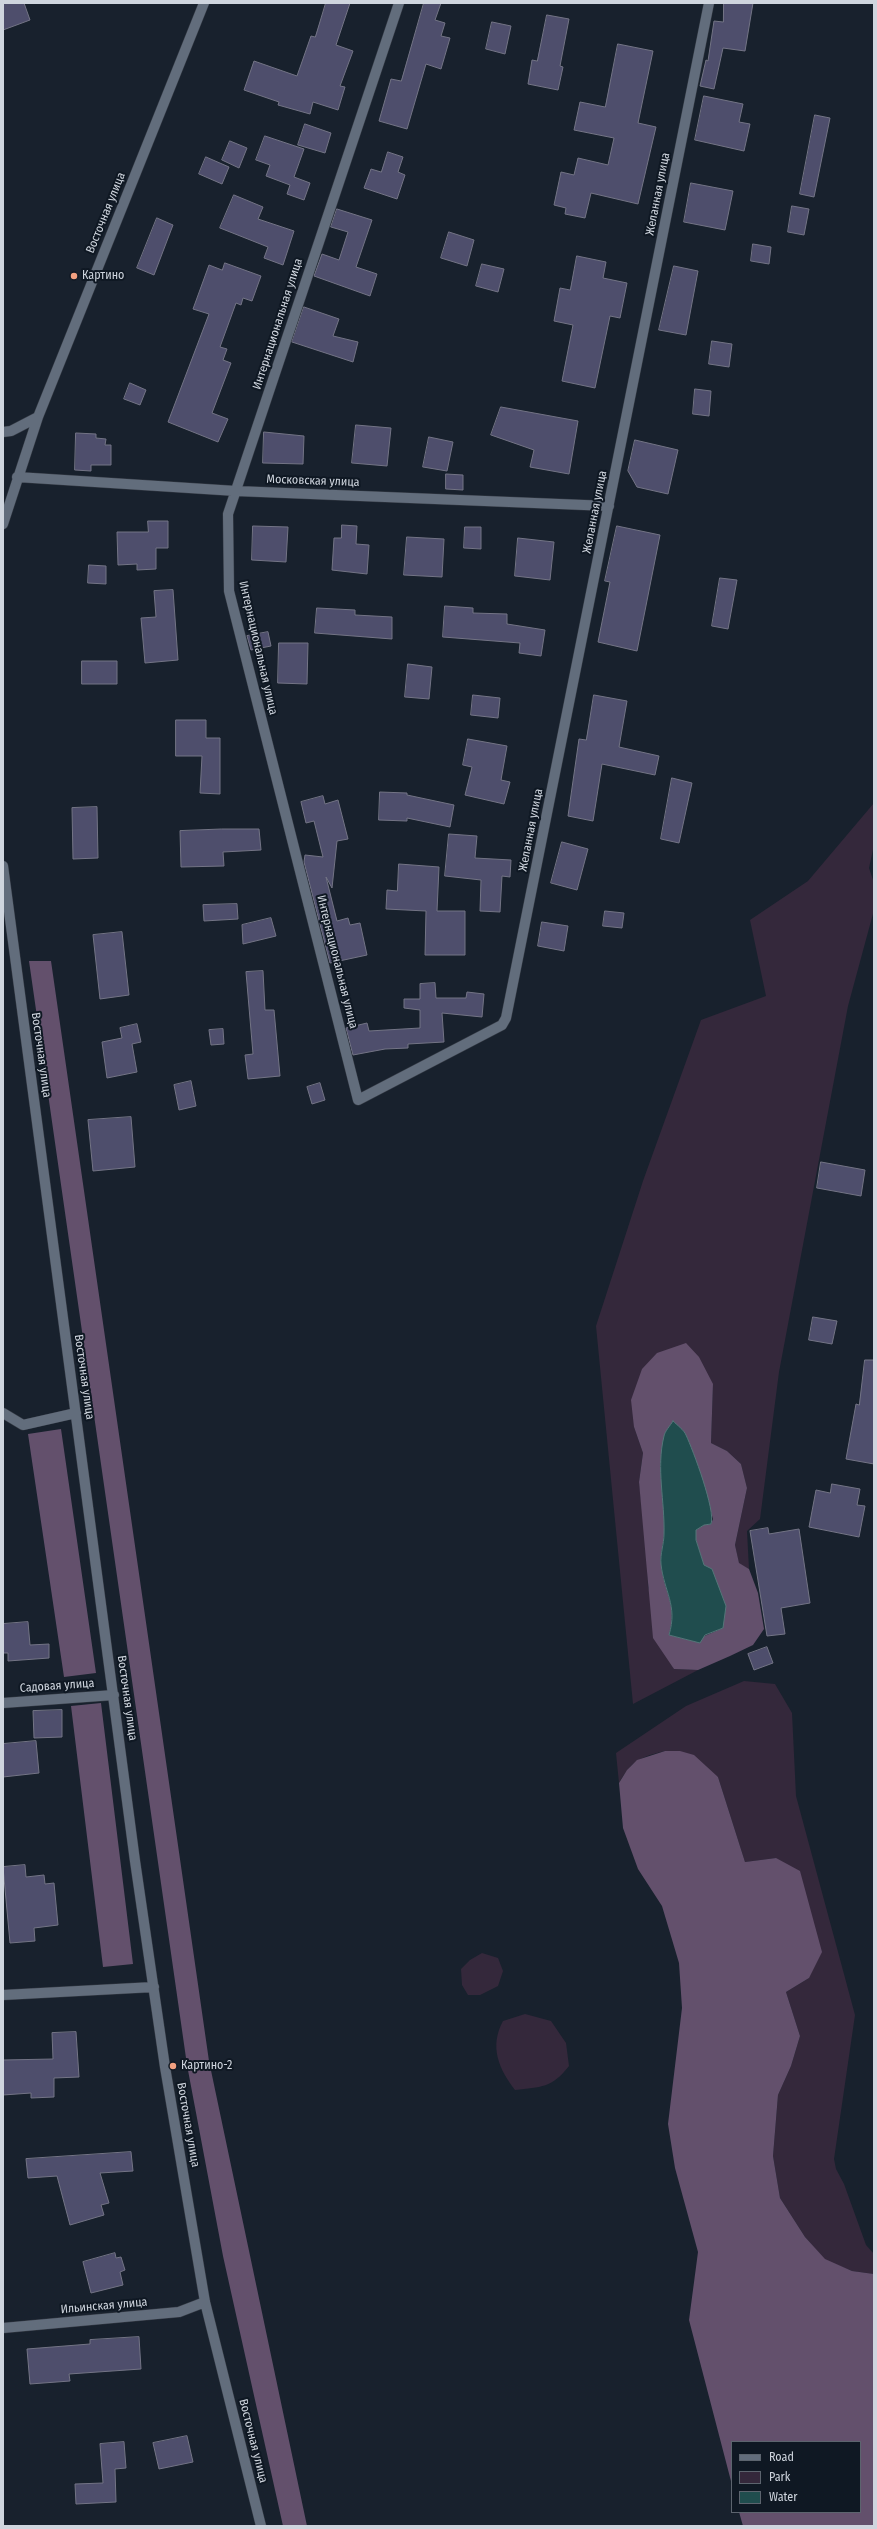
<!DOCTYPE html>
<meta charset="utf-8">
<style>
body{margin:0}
#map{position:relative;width:877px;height:2529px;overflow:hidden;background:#18212d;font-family:"Fira Sans Condensed",sans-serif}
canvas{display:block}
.frame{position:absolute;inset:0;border:4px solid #cfd5de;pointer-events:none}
.legend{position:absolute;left:731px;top:2441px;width:130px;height:72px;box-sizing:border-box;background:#0f1823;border:1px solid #5c646e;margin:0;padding:5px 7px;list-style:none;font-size:12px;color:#cfd5de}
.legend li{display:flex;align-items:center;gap:8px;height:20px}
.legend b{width:20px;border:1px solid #5c646e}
</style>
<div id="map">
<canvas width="877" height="2529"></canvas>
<div class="frame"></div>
<ul class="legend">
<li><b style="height:5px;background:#626d7c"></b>Road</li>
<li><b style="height:11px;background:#34283b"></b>Park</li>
<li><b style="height:11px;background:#204d4e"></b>Water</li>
</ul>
</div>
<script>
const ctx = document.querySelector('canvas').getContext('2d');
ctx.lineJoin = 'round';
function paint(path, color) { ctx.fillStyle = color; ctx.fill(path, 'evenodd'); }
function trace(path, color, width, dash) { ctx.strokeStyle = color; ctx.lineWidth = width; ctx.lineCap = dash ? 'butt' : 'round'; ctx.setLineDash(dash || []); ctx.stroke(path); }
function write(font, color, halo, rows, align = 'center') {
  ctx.font = font + ' "Fira Sans Condensed",sans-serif'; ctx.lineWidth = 4; ctx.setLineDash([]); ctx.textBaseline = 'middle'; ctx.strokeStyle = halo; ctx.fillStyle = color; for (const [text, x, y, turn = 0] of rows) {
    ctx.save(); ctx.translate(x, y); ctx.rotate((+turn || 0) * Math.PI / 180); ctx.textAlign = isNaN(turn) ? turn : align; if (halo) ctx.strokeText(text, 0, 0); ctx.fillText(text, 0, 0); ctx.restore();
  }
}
paint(new Path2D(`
 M874,803V845L869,868L874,883V910L848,1006L779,1372L760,1519L747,1531L749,1569L739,1564L735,1545L747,1488L741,1464L727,1451L711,1443L713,1384L634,1427L643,1453L639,1482L647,1550L648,1587L674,1669L698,1670L633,1704L596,1326L643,1181L701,1020L766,996L750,920L808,881Z
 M744,1681L775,1684L792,1713L796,1796L855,2015L834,2159L836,2169L844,2184L866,2245L874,2254V2274L852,2271L825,2260L805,2237L780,2198L773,2156L778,2095L791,2066L800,2036L786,1992L809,1978L776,1858L745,1862L718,1777L665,1751C641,1757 632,1760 619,1783L616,1753L686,1706Z
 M482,1953L498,1958L503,1971L498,1986L480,1995H468L462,1985L461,1969L470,1960Z
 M525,2014L551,2021L566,2043L569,2066C552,2088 541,2087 515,2090C499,2069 489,2047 503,2021Z`), '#34283b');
paint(new Path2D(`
 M29,961H51L209,2061L307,2526H283L223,2256L187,2065Z
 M686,1343L699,1357L713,1384L711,1443L727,1451L741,1464L747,1488L735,1545L739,1563L749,1569L758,1593L764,1629L753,1645L730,1656L698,1670L674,1669L653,1638L639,1482L643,1453L634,1427L631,1400L642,1369L657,1353ZM693,1456L700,1473L713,1519L711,1524L704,1525L696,1530V1540L723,1628L693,1641L669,1635C678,1603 663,1592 661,1563C660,1553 664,1543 664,1533C665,1509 663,1486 660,1463Z
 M61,1429L96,1673L64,1677L28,1434Z
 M101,1703L133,1964L103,1967L71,1706Z
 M665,1751H680L694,1755L718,1777L745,1862L776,1858L800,1871L822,1952L809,1978L786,1992L800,2036L791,2066L778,2095L773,2156L780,2198L805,2237L825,2259L852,2271L874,2274V2526H743L739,2512H860V2442H732V2485L689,2320L698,2252L675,2168L668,2124L682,2008L679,1963L662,1906L638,1869L623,1828L619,1783L627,1770L637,1760Z`), '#63506c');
const water = new Path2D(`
 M673,1421C677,1425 684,1430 686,1435C693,1450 716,1511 711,1524L704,1525L696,1530V1540L704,1565L712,1569L726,1606L723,1628L705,1635L700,1643L669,1635C678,1605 664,1592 661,1564C660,1554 664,1544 664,1534C665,1502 656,1468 664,1436C665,1431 670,1426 673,1421Z`);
paint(water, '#204d4e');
trace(water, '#547679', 1);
const building = new Path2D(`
 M3,3H24L30,20L3,30Z
 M326,3H350L336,45L353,51L340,86L345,87L338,110L313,102L310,114L278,105L279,102L244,90L254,61L297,76L311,36L315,37Z
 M424,3H441L435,20L445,23L441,36L450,38L441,69L426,64L407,129L379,121L391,79L401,81Z
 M724,3H753L745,51L723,48L714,89L700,86L706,60L708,61L714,21L723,22Z
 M547,15L569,19L560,66L563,67L558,90L528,84L532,60L537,61Z
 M492,22L511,26L505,54L486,49Z
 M618,44L653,51L638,123L656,127L638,204L591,193L585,218L565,214L566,208L554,205L561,172L574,175L578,158L608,165L614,138L574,130L580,102L605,107Z
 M704,96L743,104L739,122L750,124L744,151L695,140Z
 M815,115L830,118L814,197L800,194Z
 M305,124L331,133L325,153L298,145Z
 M265,136L304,149L294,177L310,183L304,200L287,194L290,185L266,176L270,165L256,160Z
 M230,141L247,148L239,168L222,160Z
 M388,152L403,157L398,172L405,175L397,199L364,188L371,169L381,172Z
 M206,157L229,167L222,184L199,174Z
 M691,183L733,191L725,230L684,222Z
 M234,195L263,207L258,219L294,231L283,265L264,258L268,247L220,228Z
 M792,206L809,209L804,235L788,232Z
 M337,209L372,220L356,267L377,274L370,296L314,276L322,254L339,260L348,232L331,227Z
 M157,218L173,225L154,275L137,268Z
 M449,232L474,240L467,266L441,258Z
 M753,244L771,247L769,264L751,261Z
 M577,256L606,262L603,278L627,283L620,318L610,316L595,388L562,381L573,325L554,321L560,288L570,290Z
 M225,263L261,276L252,301L243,298L241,305L236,303L220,347L227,349L223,360L231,363L212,413L228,419L218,442L168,422L209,314L193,309L209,265L222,270Z
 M482,264L504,269L498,292L476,286Z
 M674,266L698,271L686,335L659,330Z
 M304,307L339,319L333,336L358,342L353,362L292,342Z
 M712,341L732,344L729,367L709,364Z
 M130,383L146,390L140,405L124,399Z
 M695,389L711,391L709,416L693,414Z
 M501,407L578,421L569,474L530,467L534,450L491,435Z
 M356,425L391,428L387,466L352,463Z
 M264,432L304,436L303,464L263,463Z
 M76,433L96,434V438L106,439L105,445H111V465H91V471L75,470Z
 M429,437L453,442L447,471L423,467Z
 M635,440L678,450L668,494L637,487L628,471Z
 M446,474L463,475V490L446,489Z
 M148,521H168V548H156V569L137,570V564L118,565L117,532H148Z
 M342,525L357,526L356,544L369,545L367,574L332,570L334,538H341Z
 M253,526L288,527L286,562L252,560Z
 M617,526L660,535L637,651L598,642L610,582L605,581Z
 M465,527H481V549L464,548Z
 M407,537L444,539L442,577L404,575Z
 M518,538L554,542L550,580L515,576Z
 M89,565L106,566V584L88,583Z
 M720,578L737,580L728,629L712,626Z
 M173,590L178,660L145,663L141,618L156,617L154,591Z
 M445,606L473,608V613L507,614V624L545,630L541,656L519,653L520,643L443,637Z
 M317,608L355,610V615L392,617V639L315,633Z
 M268,632L271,646L251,650L247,636Z
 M279,643H308L307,684L278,683Z
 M82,661H117V684H82Z
 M408,664L432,667L429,699L405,697Z
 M473,695L500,698L498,718L471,715Z
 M594,695L627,701L619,747L659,756L655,775L602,764L593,821L568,816L579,739L586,740Z
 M176,720H206V738H220V794L200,793L202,756H176Z
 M468,739L507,746L501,780L510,782L504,804L465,795L472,767L463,765Z
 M672,778L692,783L679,843L661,839Z
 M380,792L407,793V795L454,805L450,827L407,818V821L379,820Z
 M323,796L325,804L338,800L348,839L337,841L332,888L326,877L337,921L348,918L350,925L360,923L367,955L330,963L304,862L305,855L323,857L314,821L306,823L301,802Z
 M97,807L98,858L73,859L72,808Z
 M222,829H259L261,850L223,852L224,866L181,867L180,831Z
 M449,834L477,836L475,858L511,860L510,877L502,876L500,912L480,911L481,880L445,876Z
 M562,842L588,849L577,890L551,883Z
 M399,864L439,867L437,911H465V955H425L426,911L386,909L387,890L397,891Z
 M237,904L238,919L204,921L203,905Z
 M605,911L624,913L622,928L603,926Z
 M271,918L276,936L243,944L242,925Z
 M542,922L568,926L564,951L538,946Z
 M122,932L129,995L100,999L93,935Z
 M263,971L265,1010H274L280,1076L248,1079L245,1055L253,1054L246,972Z
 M435,983L436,998H466L467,992L484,994L482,1017L442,1013L444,1042L408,1044V1048L385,1049L353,1055L346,1028L367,1023L369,1031L420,1028V1010L404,1008V999H420V984Z
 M137,1024L141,1042L132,1044L137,1072L107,1078L102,1042L122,1038L120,1028Z
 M223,1029L224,1044L211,1045L209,1030Z
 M191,1081L196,1106L179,1110L174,1085Z
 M320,1083L325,1100L312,1104L307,1087Z
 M131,1117L135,1167L93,1171L88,1120Z
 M821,1162L865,1170L861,1196L817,1188Z
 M813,1317L837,1321L832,1344L809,1340Z
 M865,1360H874V1464L846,1459L856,1404L859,1405Z
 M832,1484L860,1489L857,1505L865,1506L859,1537L809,1527L816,1490L830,1493Z
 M768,1528L769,1534L799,1529L810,1603L781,1608L785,1634L767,1636L750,1531Z
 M28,1622L30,1645L49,1644V1658L8,1661V1653H3V1624Z
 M767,1647L773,1663L754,1670L748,1654Z
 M62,1710V1737L34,1738L33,1711Z
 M36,1741L39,1773L3,1777V1744Z
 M25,1865L26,1877L44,1875L45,1884L54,1883L58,1925L34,1928L35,1941L10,1943L3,1867Z
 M76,2032L79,2077L54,2078V2097L31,2098V2093L3,2095V2060L53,2059L52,2033Z
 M131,2152L133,2171L100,2173L109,2203L101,2205L104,2215L70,2225L57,2176L28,2178L26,2159Z
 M115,2253L116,2258L121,2257L125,2270L120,2272L123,2285L91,2293L83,2262Z
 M139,2337L141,2369L69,2374L70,2381L30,2384L27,2349L90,2344V2340Z
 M187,2436L193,2462L159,2469L153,2443Z
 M124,2442L126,2468L115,2469L116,2502L76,2504L75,2484L103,2483L100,2444Z`);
paint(building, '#4e4e6c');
trace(building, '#737485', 1);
const minor = new Path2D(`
 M399,3L228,514L229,591L358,1100L502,1025L506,1018L709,3
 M3,432L11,431L38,417
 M17,477L236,491L609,506
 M3,524L38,417L204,3
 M3,866L135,1861L165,2067L205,2302L261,2526
 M3,1413L23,1425L76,1413
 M3,1703L114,1695
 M3,1995L154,1987
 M3,2328L179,2312L205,2302`);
trace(minor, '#353b45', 11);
trace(minor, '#626d7c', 10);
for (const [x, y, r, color] of [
 [74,276,4,"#f2a081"],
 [173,2066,4,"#f2a081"]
]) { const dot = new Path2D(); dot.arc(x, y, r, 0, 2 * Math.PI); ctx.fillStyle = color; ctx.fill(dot); trace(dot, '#0f1823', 1.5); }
write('12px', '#cfd5de', '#0f1823', [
 ["Желанная улица",658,194,-79],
 ["Восточная улица",106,213,-68],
 ["Интернациональная улица",278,324,-72],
 ["Московская улица",313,481,2],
 ["Желанная улица",595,512,-79],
 ["Интернациональная улица",258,648,77],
 ["Желанная улица",531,830,-79],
 ["Интернациональная улица",337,962,76],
 ["Восточная улица",41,1055,82],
 ["Восточная улица",84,1377,82],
 ["Садовая улица",57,1686,-4],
 ["Восточная улица",127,1698,82],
 ["Восточная улица",188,2125,80],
 ["Ильинская улица",104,2306,-5],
 ["Восточная улица",253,2441,76]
]);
write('12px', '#cfd5de', '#0f1823', [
 ["Картино",82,276],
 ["Картино-2",181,2066]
], 'left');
</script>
